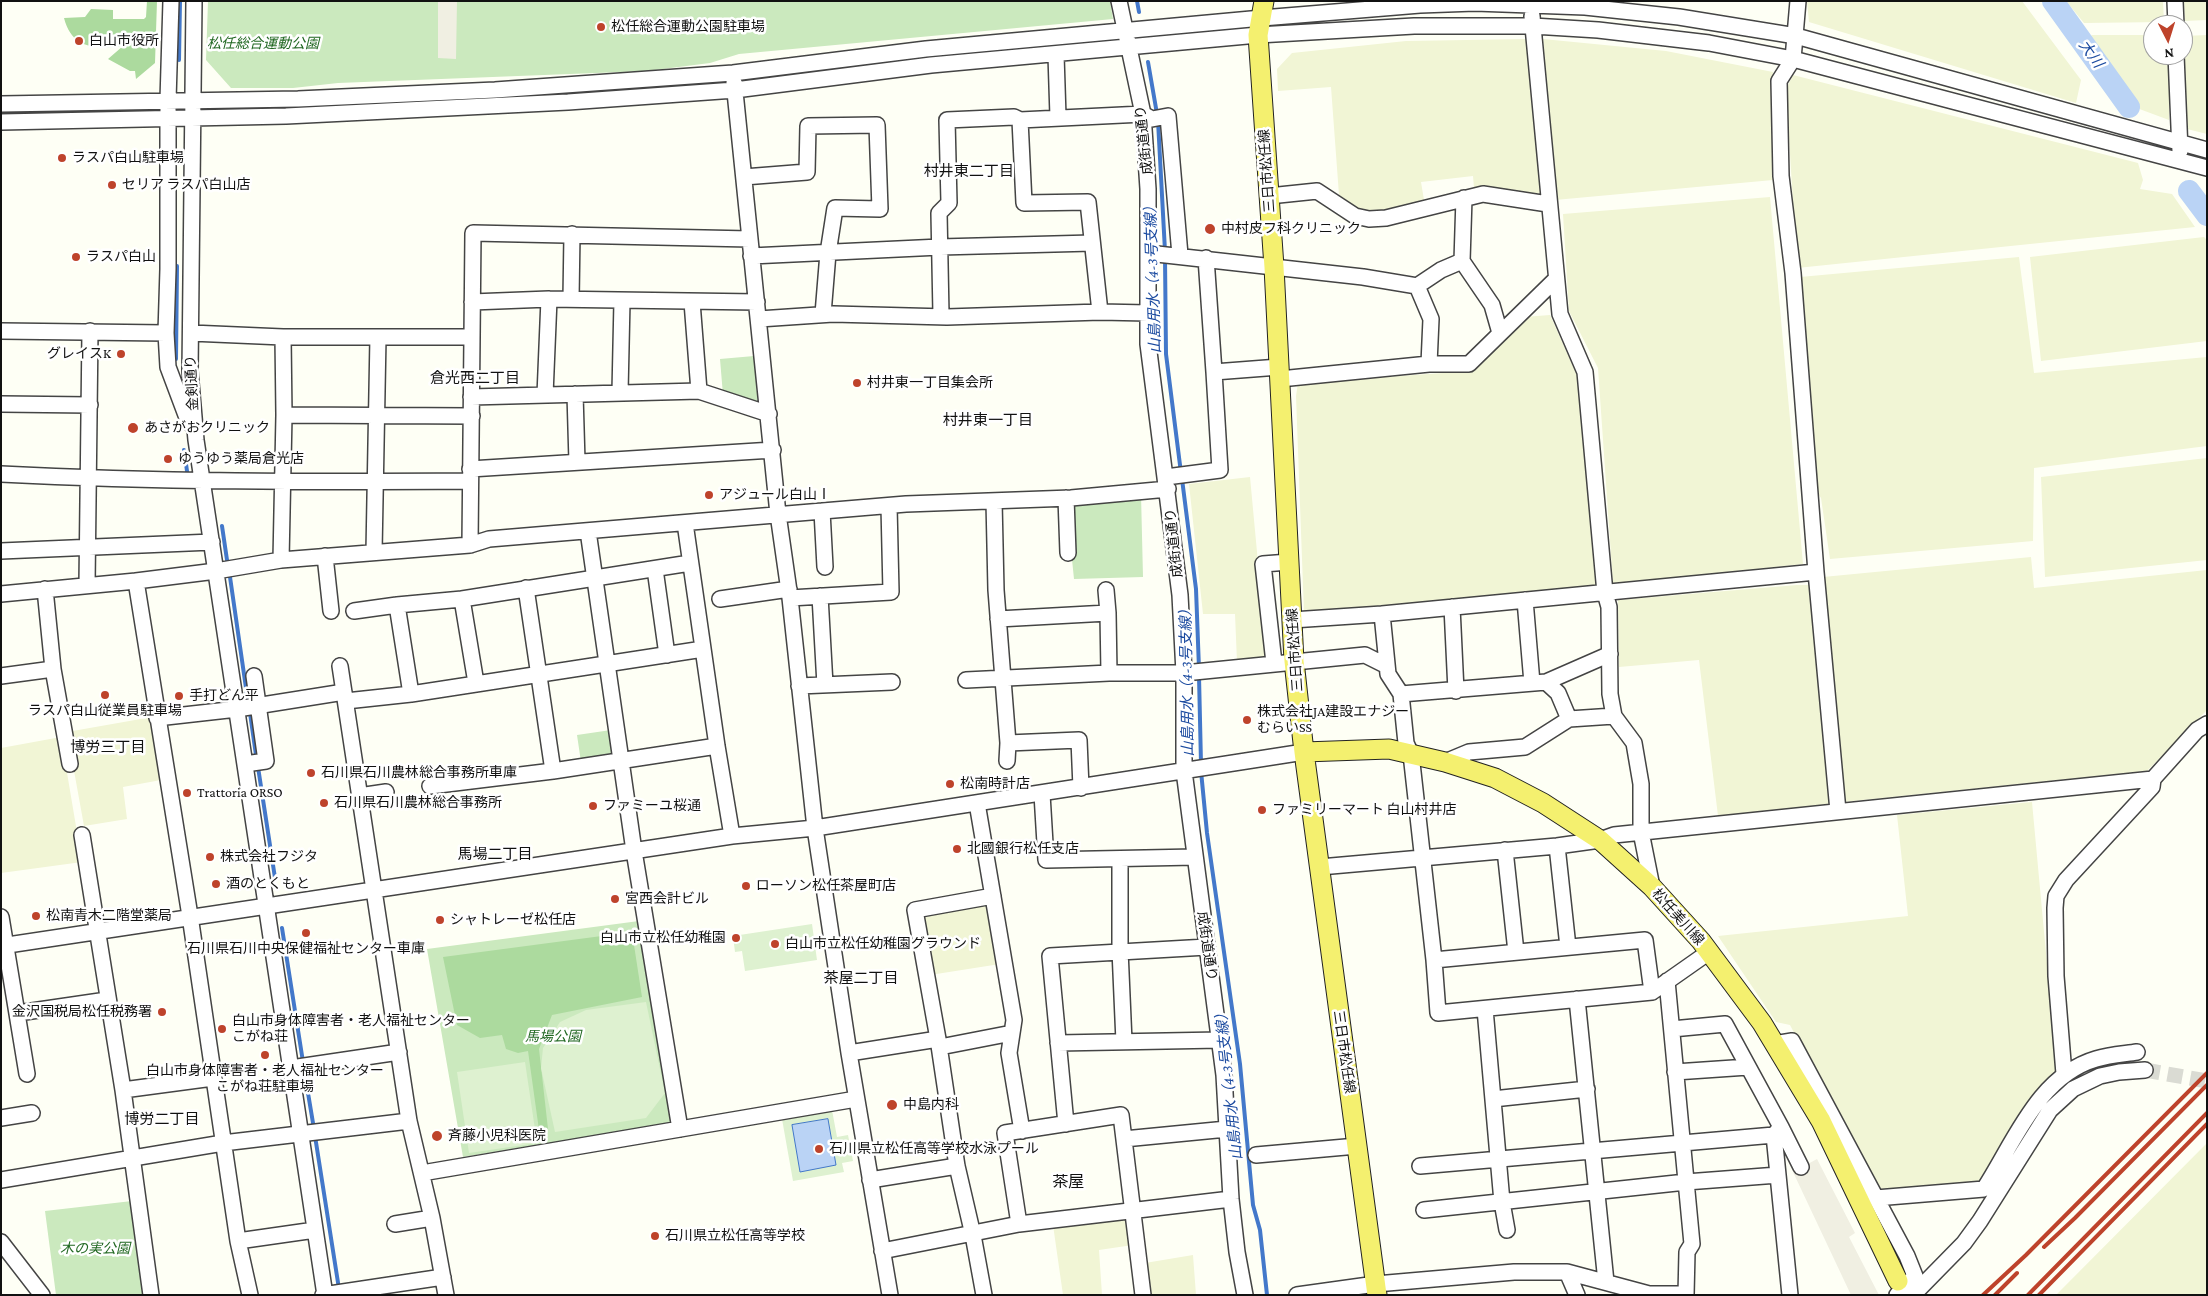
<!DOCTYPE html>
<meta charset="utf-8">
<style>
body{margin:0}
#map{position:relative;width:2208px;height:1296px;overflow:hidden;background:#fefff5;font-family:"Crimson Pro",serif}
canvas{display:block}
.frame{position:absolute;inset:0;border:2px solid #111;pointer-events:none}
.north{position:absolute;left:2143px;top:15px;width:50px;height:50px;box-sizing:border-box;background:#fff;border:1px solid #a0a0a0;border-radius:50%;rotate:175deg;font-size:14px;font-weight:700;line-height:20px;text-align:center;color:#111}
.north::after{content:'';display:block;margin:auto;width:18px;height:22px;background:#be432b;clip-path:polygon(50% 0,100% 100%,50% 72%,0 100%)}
</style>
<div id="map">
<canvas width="2208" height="1296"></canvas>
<div class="frame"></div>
<div class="north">N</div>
</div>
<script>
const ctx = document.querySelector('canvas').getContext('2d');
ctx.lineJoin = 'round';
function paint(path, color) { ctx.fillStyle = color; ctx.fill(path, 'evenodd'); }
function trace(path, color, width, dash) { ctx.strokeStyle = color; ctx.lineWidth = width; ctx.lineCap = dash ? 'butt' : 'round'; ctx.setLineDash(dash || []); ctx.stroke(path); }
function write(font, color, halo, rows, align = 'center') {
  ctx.font = font + ' "Crimson Pro","Noto Sans JP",serif'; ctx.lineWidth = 5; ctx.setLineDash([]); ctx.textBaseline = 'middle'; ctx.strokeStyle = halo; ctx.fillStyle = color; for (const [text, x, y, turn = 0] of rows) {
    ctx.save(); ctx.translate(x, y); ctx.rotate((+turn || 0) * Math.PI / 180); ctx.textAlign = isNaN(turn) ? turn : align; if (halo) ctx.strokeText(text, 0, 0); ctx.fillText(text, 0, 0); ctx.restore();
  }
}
paint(new Path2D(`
 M1807,1H2022L2081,80L2076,103L1809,22Z
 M2066,1H2163L2164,22L2084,23Z
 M2184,1H2207V20L2185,21Z
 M2092,35H2153V55H2169V120L2134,107L2086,39Z
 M2207,35V134L2187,129L2184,36Z
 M1527,39L1541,194L1474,188L1473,176L1421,182L1424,200L1375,212L1356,208L1339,195L1331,87L1278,91L1277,69L1292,53L1406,41Z
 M1543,39L1666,51L1773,72V180L1555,200Z
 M1793,75L2138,163L2143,180L2140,189L2172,194L2195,227L1797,268L1786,89Z
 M1770,197L1803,564L1613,584L1598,368L1569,311L1563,214Z
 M2204,237L2207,240V341L2041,361L2030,257Z
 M2019,257L2034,373L2207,357V446L2034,468L2033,541L1830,559L1821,498L1815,489L1800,277Z
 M1550,315L1577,375L1596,585L1304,613L1296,396L1298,383L1472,371L1524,317Z
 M2207,458V560L2045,577L2041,477Z
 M1250,477L1267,659L1237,662L1235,614H1203L1189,484Z
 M2031,557L2034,588L2207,570V710L2147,771L1843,802L1823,577Z
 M1797,585H1810L1832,804L1718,816L1699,660L1619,667L1618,600Z
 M152,717L161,780L123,787L127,819L84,826L67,732Z
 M61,737L82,862L1,873V748Z
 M2032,802L2057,1072L2017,1116L1982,1181L1878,1192L1790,1025L1776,1022L1718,936L1908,916L1897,815Z
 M989,903L1000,964L930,975L922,912Z
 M2207,1143V1295H2056Z
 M1130,1215L1133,1245L1099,1250L1102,1295H1063L1053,1225Z
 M1193,1255L1196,1295H1148L1145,1263Z`), '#f1f5d5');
paint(new Path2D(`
 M208,1H1110L1113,19L739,54L710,63L647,71L338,83L293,88H231L206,60Z
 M754,356L758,406L723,395L720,359Z
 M1141,494L1143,577L1074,579L1066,501Z
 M611,730L614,757L581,762L577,735Z
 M639,921L674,1123L463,1157L427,949Z
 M132,1201L148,1295H56L45,1211Z`), '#cbe9be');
paint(new Path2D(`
 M147,1H157L155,63L136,79L135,71H130L108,59L123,46C95,49 72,49 64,18L85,17L91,9L113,10V19H144L146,17Z
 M632,932L642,997L552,1015L539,1049L548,1129L539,1130L528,1051L518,1053L506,1049L502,1035L480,1038L457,1025L443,957Z`), '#acda9e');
paint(new Path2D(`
 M812,924L817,960L745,971L742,951L735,952L733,936Z
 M646,1002L665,1093L646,1118L555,1132L541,1068L543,1048L560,1022L586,1010Z
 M525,1062L537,1143L469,1153L457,1072Z
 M832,1110L837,1137L848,1135L853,1161L842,1163L844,1172L793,1181L782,1119Z`), '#def1d0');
paint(new Path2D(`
 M438,1H457L456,59L438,58Z
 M1817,1159L1855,1233L1849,1237L1879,1295H1851L1793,1172Z`), '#f0efe2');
const water = new Path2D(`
 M828,1119L836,1165L800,1172L792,1125Z`);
paint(water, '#bad3f5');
trace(water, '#4378ca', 1);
trace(new Path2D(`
 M1137,1L1139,12
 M179,60L180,1
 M1148,62L1157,114
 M1158,121L1165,251
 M1165,258L1166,354L1181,473
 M176,359L177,266
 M184,450L188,478
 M1182,479L1196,589L1199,669
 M222,526L227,560
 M230,577L248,702
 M1199,676L1201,764
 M250,713L256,755
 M258,767L275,878
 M1201,771L1207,833L1240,1064L1253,1205L1260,1230L1267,1295
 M282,928L303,1062
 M304,1069L314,1129
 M315,1136L339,1289`), '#4378ca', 4);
trace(new Path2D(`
 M2053,1L2129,107
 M2189,191L2207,215`), '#bad3f5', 22);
trace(new Path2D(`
 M2145,1070L2207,1081`), '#dadbd3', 15, [15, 8]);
const minor = new Path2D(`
 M171,1L168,100V269L166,333L168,367L189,423
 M194,1L190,371L196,440L325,1295
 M1119,1L1143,114L1148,189V344L1180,595L1184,673V771L1224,1075L1231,1199L1237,1252L1245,1295
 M1798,1L1793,59L1779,81L1781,176L1793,273L1816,572L1838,811
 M2175,1L2176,25
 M1532,16L1560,314L1585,372L1605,593L1609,607L1610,694L1614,716L1634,743L1641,784V832L1652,887
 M1056,55L1058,117
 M2176,55L2180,151
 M734,82L778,514L790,598L815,828L849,1053L890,1295
 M1,104L298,99L495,90L733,73L926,49L1262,18L1420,5L1475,3L1585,7L1679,17L1796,36L2207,150
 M1020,120L1024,203L1088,202L1100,312
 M1,122L286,116L568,102L735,90L931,65L1258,35L1414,26H1533L1598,30L1709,43L1793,59L2207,168
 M744,177L807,172L808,126L877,125L880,209L835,208L828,253L823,314
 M1269,196L1317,191L1355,216L1369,219L1386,218L1483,194L1548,204
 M1464,198L1462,261L1492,305L1500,333
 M1148,253L1363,277L1417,286L1441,270L1462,261
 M751,256L940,247L1092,243
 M1206,258L1214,372L1279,367
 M1417,286L1431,319L1429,364
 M571,299L572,234
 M472,302L549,299L757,302
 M692,302L699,391
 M941,315L939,213L949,203L947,120L1014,117L1020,120L1143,114L1152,119L1168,116L1180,255
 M759,319L833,314L947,317L1100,312L1148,313
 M1,331L166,333
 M191,333L283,337H472
 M1280,379L1429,364H1469L1556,279
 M620,392L622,301
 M575,394L577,462
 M545,395L549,299
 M471,397L699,391L769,414
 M1,404L90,405
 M284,415L472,416
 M470,469L773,450
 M1,474C157,482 314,482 470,481
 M1166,477L1220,470L1214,372
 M1066,498L1068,553
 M994,501L996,590L1008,743L1007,761
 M822,511L825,567
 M685,523L717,746L732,836
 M588,531L634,851L680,1129
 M470,545L473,233L750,239
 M1,551L212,542
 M374,552L378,337
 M325,556L331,611
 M281,560L284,415L283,337
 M655,569L667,655
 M136,581L190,916L238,1241L250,1295
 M87,585L90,331
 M526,588L553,771
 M1106,590L1108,613
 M1,594L136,581L216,571L281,560L470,545L489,539L906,504L1071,498L1168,489
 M820,596L825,685
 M790,598L891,592L889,506
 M462,599L476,683
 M720,599L789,589
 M1525,600L1532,683
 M1452,607L1456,691
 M354,611L397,605
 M1382,614L1388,674L1401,694L1406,743L1411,754L1434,960L1438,1013L1652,992L1709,952
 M998,619L1108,613L1109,673
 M1292,620L1382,614L1816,572
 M1274,663L1263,564L1289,562
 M340,666L409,1121L432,1218L446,1295
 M53,669L70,764
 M1,676L53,669L45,589
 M966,680L1109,673H1184L1365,655L1387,666
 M1546,682L1610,654
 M799,686L892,682
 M411,694L397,605L462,599L690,563
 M1401,694L1546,682L1558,693L1569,719
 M346,701L411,694L703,649
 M157,718L237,709L344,692
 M1008,743L1079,740L1081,788
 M1445,762L1469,752L1525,747L1569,719L1614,716
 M245,764L266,761L254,676
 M430,786L553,771L717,746
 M1042,794L1046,860L1195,857
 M359,796L386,792
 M977,803L1014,1020L1009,1053L1022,1131
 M82,835L123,1090L151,1295
 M1557,846L1568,947
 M1505,850L1516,952
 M1120,860V950L1124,1042
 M1320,867L1557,846L1600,840L1614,835L2153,779
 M1,917L27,1074
 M1,946L732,836L815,828L1304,752
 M1434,960L1645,940L1652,992
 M1667,981L1692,1244L1687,1252L1686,1295
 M1577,999L1606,1282
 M1485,1009L1502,1202L1507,1230
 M18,1013L107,1000
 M1058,1043L1220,1040
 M1774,1044L1792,1041L1876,1198L1984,1189C2014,1143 2038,1076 2096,1059C2109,1055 2124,1054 2137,1052
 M940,1047L1012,1033
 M849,1053L938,1039
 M291,1068L399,1052
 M1675,1072L1748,1067
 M2064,1074L2056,976L2055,908L2056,896L2066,880L2152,787L2153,779L2197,730L2207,724
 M123,1090L213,1078
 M1493,1099L1587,1089
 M1,1118L32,1113
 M1066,1124L1050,956L1207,947
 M1781,1127L1801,1167
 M1774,1135L1790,1295
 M1124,1139L1227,1129
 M1256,1155L1357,1146
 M1420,1166L1774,1135L1781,1127L1725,1024L1672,1029
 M422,1173L856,1099
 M1,1180L223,1143L409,1121
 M870,1180L957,1166
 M1876,1198L1907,1256L1915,1276L1897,1295
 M1424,1210L1686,1182L1778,1175
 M395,1224L432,1218
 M1019,1224L1005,1133L1121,1115L1143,1295
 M238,1241L315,1230
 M1,1242L42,1295
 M882,1251L1019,1224L1231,1199
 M1567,1272L1577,1295
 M323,1295L443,1277
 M984,1295L973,1235L957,1166L938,1039L915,910L993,896
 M1297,1295L1376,1284L1514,1272H1567L1649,1294H1686
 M1913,1295L1964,1243L1980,1221L2050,1110L2073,1089L2100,1076L2119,1072L2145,1070`);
const major = new Path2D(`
 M1264,1L1258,35L1274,267L1294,661L1304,752L1377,1295
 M1304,752L1389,749L1445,762L1495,778L1543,803L1600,840L1652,887L1701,941L1762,1023L1821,1121L1898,1281`);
trace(minor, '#444', 18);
trace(major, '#222', 21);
trace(minor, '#fff', 15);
trace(major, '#f4f06f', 19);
trace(new Path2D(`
 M2044,1247L2075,1218L2207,1085
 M1983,1295L2026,1255L2207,1073
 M1995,1295L2017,1273
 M2028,1295L2207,1113
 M2039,1295L2207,1124`), '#be432b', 4);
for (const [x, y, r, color] of [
 [601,27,5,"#be432b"],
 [79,41,5,"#be432b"],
 [62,158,5,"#be432b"],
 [112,185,5,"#be432b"],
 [1210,229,6,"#be432b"],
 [76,257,5,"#be432b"],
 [121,354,5,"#be432b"],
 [857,383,5,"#be432b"],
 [133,428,6,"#be432b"],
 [168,459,5,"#be432b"],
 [709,495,5,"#be432b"],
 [105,695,5,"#be432b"],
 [179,696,5,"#be432b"],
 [1247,720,5,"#be432b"],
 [311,773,5,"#be432b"],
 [950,784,5,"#be432b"],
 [187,793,5,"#be432b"],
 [324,803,5,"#be432b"],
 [593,806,5,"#be432b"],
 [1262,810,5,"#be432b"],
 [957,849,5,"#be432b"],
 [210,857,5,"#be432b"],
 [216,884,5,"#be432b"],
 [746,886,5,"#be432b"],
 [615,899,5,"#be432b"],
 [36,916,5,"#be432b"],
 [440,920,5,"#be432b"],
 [306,933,5,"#be432b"],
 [736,938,5,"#be432b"],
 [775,944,5,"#be432b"],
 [162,1012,5,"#be432b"],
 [222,1029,5,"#be432b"],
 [265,1055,5,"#be432b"],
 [892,1105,6,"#be432b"],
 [437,1136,6,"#be432b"],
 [819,1149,5,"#be432b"],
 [655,1236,5,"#be432b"]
]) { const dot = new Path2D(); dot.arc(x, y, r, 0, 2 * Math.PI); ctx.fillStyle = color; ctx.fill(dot); trace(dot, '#fff', 2); }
write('14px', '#111', '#fff', [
 ["松任総合運動公園駐車場",611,27],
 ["白山市役所",89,41],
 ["ラスパ白山駐車場",72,158],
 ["セリア ラスパ白山店",122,185],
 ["中村皮フ科クリニック",1221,229],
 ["ラスパ白山",86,257],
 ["グレイスK",111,354,"right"],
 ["村井東一丁目集会所",867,383],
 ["あさがおクリニック",144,428],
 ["ゆうゆう薬局倉光店",178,459],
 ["アジュール白山Ⅰ",719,495],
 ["手打どん平",189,696],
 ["ラスパ白山従業員駐車場",105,711,"center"],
 ["株式会社JA建設エナジー",1257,712],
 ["むらいSS",1257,728],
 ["石川県石川農林総合事務所車庫",321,773],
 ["松南時計店",960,784],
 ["Trattoria ORSO",197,793],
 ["石川県石川農林総合事務所",334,803],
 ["ファミーユ桜通",603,806],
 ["ファミリーマート 白山村井店",1272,810],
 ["北國銀行松任支店",967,849],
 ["株式会社フジタ",220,857],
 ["酒のとくもと",226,884],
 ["ローソン松任茶屋町店",756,886],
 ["宮西会計ビル",625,899],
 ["松南青木二階堂薬局",46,916],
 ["シャトレーゼ松任店",450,920],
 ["白山市立松任幼稚園",726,938,"right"],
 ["白山市立松任幼稚園グラウンド",785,944],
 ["石川県石川中央保健福祉センター車庫",306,949,"center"],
 ["金沢国税局松任税務署",152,1012,"right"],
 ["白山市身体障害者・老人福祉センター",232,1021],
 ["こがね荘",232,1037],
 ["白山市身体障害者・老人福祉センター",265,1071,"center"],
 ["こがね荘駐車場",265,1087,"center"],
 ["中島内科",903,1105],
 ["斉藤小児科医院",448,1136],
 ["石川県立松任高等学校水泳プール",829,1149],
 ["石川県立松任高等学校",665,1236]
], 'left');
write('italic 14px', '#216822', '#fff', [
 ["松任総合運動公園",263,44],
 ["馬場公園",553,1037],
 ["木の実公園",95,1249]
]);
write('14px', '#111', '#fff', [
 ["成街道通り",1144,140,-96],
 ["三日市松任線",1267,171,-94],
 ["金剣通り",192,383,-93],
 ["成街道通り",1174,543,-96],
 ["三日市松任線",1295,650,-94],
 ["松任美川線",1678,917,48],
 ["成街道通り",1207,946,82],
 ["三日市松任線",1344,1052,82]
]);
write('italic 15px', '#1c4ba0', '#fff', [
 ["大川",2091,54,54],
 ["山島用水（4-3号支線）",1153,276,-92],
 ["山島用水（4-3号支線）",1187,679,-91],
 ["山島用水（4-3号支線）",1229,1083,-96]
]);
write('15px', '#111', '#fff', [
 ["村井東二丁目",969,171],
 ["倉光西二丁目",475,378],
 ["村井東一丁目",988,420],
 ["博労三丁目",108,747],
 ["馬場二丁目",495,854],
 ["茶屋二丁目",861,978],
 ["博労二丁目",162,1119]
]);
write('16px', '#111', '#fff', [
 ["茶屋",1068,1182]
]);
</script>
